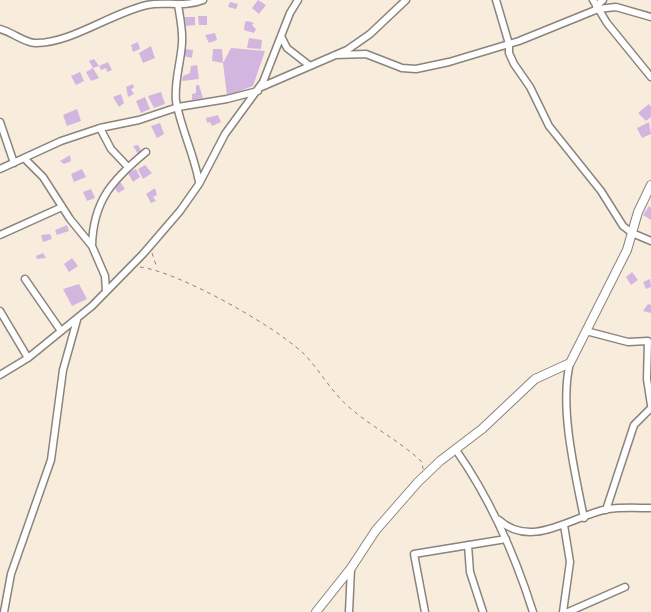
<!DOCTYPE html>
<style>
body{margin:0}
canvas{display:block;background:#f8ecdc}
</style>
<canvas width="651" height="612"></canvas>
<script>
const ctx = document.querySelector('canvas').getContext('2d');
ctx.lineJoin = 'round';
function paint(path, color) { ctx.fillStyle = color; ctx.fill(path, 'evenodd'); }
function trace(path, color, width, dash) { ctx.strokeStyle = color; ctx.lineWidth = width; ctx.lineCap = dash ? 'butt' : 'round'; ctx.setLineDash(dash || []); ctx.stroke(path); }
paint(new Path2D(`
 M258,0L266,5L259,14L252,8Z
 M230,2L238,4L236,9L228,7Z
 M198,16H207V25H199Z
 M185,17H195V25L186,26Z
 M248,21L254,23L252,25L256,29L254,33L244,30L245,22Z
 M215,33L217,40L209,43L205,35Z
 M249,38L262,40L261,49L247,48Z
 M138,42L140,49L133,52L131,45Z
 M151,46L155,58L143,63L139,53Z
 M231,48L265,51L253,86L227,96L223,63Z
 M185,49L193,50L192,58L183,56Z
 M213,49H222L223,63L212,61Z
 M94,59L99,66L93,68L89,61Z
 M108,62L112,70L107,72L106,68L101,70L99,66Z
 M197,65L199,79L182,81L183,76L190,73L191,66Z
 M93,68L99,78L91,81L86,72Z
 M80,72L84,81L76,85L71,76Z
 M133,84L134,88L131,89L134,94L128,97L126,87Z
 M196,85H199L203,98L192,100V94L196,93Z
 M161,92L165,104L154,108L148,96Z
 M121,94L124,103L119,107L113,97Z
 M145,97L150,109L141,113L136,101Z
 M649,104L651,107V117L646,121L638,113Z
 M77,109L81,121L67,126L63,115Z
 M218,115L221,122L212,126L210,122L207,123L206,118Z
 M649,122L651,134L642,138L637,128Z
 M160,123L164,134L157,138L151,126Z
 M138,145L142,152L138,154L133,146Z
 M70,155L71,161L64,164L60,161Z
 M145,165L152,173L143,179L138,169Z
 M82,169L86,177L74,182L71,174Z
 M136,169L140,177L133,182L128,173Z
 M120,182L125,189L118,193L113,184Z
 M155,188L157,195L153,197L156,201L151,203L146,194Z
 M91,189L95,198L87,201L83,192Z
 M649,206L651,208V220L643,215Z
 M67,225L69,231L57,235L55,230Z
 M50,234L52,239L43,242L41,235Z
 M43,253L46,258L37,259L36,256Z
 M72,258L78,266L69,272L64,264Z
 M632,272L638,280L631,285L626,277Z
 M650,279L651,287L646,289L643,282Z
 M79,284L87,299L72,306L63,289Z
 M648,304L651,305V313L643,311Z`), '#d3b6df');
const minor = new Path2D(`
 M496,0L509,44V53L514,64L530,87L549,126L601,191L623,226L632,233L651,241
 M593,0L607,23L651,77
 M178,5C180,17 183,31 182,43C181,62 174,81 176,101C181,129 194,154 199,182
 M596,6L603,0
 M0,29C12,32 25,43 35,43C70,44 111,13 147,5C165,1 184,8 203,0
 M281,36L287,48L310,66
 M335,55L366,54L402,68L416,69L449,62L519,41L598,9L616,7L651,17
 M259,88L347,50L370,34L406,0
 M0,122L14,163
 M100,128L111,149L128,167
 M24,158L43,177L70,219L92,246L105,276L106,291
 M0,169L61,141L100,128L139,120L178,107L227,99L258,91
 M0,235L62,207
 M92,246C93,201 112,180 146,152
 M25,279L61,331
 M0,311L28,358
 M586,331L628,342L648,341L647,379L651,405
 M570,363C559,407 575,473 584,518
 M0,375L28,358L92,306L143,254L180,211L199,184L225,134L263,82L290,13L298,0
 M456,450C491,500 515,555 533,612
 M606,510L634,425L651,408
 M499,520C532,550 574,515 608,509C622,507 637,508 651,508
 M468,545L470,572L483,612
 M4,612L11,574L51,460L63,370L77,320
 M349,612L351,568
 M425,612L414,554L506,539
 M563,612L570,562L564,525
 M568,612L625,587`);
const tertiary = new Path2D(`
 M316,612L351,568L376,530L418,482L440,461L482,429L535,379L570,363L627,250L638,212L651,185`);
trace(minor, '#8a847c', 9);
trace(tertiary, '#8a847c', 10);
trace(new Path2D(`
 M152,253L157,268
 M140,267C179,272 273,325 303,353C320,370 331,392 350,408C373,428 400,441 422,462L423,469`), '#8a847c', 1, [4, 4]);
trace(minor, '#fff', 6);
trace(tertiary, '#fff', 8);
</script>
